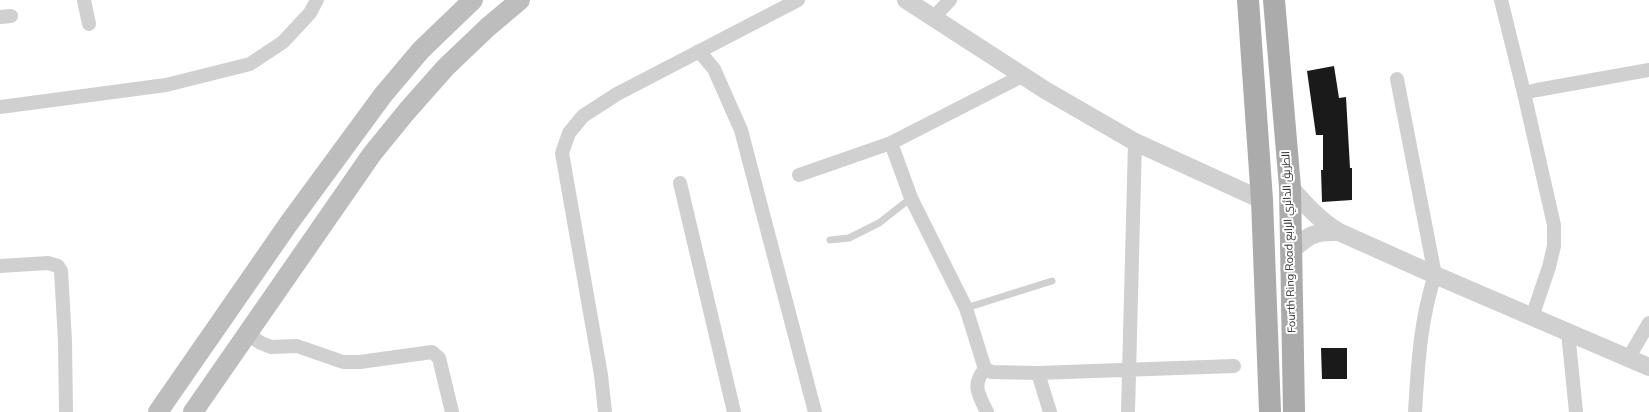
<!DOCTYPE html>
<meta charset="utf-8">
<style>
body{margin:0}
canvas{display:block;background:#fff}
</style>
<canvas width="1649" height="412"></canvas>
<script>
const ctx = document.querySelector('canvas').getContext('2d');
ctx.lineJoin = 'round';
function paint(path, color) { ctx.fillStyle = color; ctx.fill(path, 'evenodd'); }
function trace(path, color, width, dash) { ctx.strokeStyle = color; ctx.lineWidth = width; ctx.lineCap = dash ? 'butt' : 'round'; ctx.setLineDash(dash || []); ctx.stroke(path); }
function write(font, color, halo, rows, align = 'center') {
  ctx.font = font + ' Mulish,Cairo,sans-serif'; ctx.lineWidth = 4; ctx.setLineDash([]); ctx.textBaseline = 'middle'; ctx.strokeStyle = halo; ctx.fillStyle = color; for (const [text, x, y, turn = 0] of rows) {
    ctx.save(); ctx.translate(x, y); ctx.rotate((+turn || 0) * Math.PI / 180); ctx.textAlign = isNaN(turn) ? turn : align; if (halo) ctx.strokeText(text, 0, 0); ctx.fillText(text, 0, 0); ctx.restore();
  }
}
paint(new Path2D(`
 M1334,66L1339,98L1346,97L1350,168H1352V200L1322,202L1321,170H1323V135H1316L1307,71Z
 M1321,348H1347V379H1322Z`), '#1a1a1a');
trace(new Path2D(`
 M830,240L849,238L879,223L911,198
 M966,308L1052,281`), '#d0d0d0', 7);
trace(new Path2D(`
 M84,0L89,24
 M1501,0L1524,93
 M0,17L11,16
 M933,18L950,0
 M699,51L714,69L741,130L815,412
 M1397,79L1435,275C1420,321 1418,364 1415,412
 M0,107L166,85L250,64L283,42L310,13L317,0
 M891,143L911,198L966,308L985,369L992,372L1038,373L1234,366
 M799,175L891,143L1022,76
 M680,183L734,412
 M0,266L48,263L58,266L61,271L65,341L66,412
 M1532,317L1549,267L1554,246V225L1524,93L1537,90L1649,70
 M1568,332L1576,412
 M247,334L261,343L271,347L297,346L343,362H360L432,352L439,358L452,412
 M1629,357L1649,323
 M985,369C971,385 979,395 987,412
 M1038,373L1050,412
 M605,412L601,375L562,153L569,133L583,116L617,94L798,0
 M1128,412L1135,142`), '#d0d0d0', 14);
trace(new Path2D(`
 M906,0L1045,90L1135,142L1262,200
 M1290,187C1305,204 1319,220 1339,232L1435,275L1649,367
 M1291,251C1309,235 1314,231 1339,232`), '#d0d0d0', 18);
trace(new Path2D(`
 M158,412L289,223L383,95L421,50L473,0
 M193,412L372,154L407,111L446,67L488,27L520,0`), '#bdbdbd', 20);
trace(new Path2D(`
 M1248,0L1262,200L1270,412
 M1274,0L1290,187L1294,412`), '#ababab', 22);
write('11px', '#333', '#fff', [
 ["Fourth Ring Road الطريق الدائري الرابع",1289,242,-92]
]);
</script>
